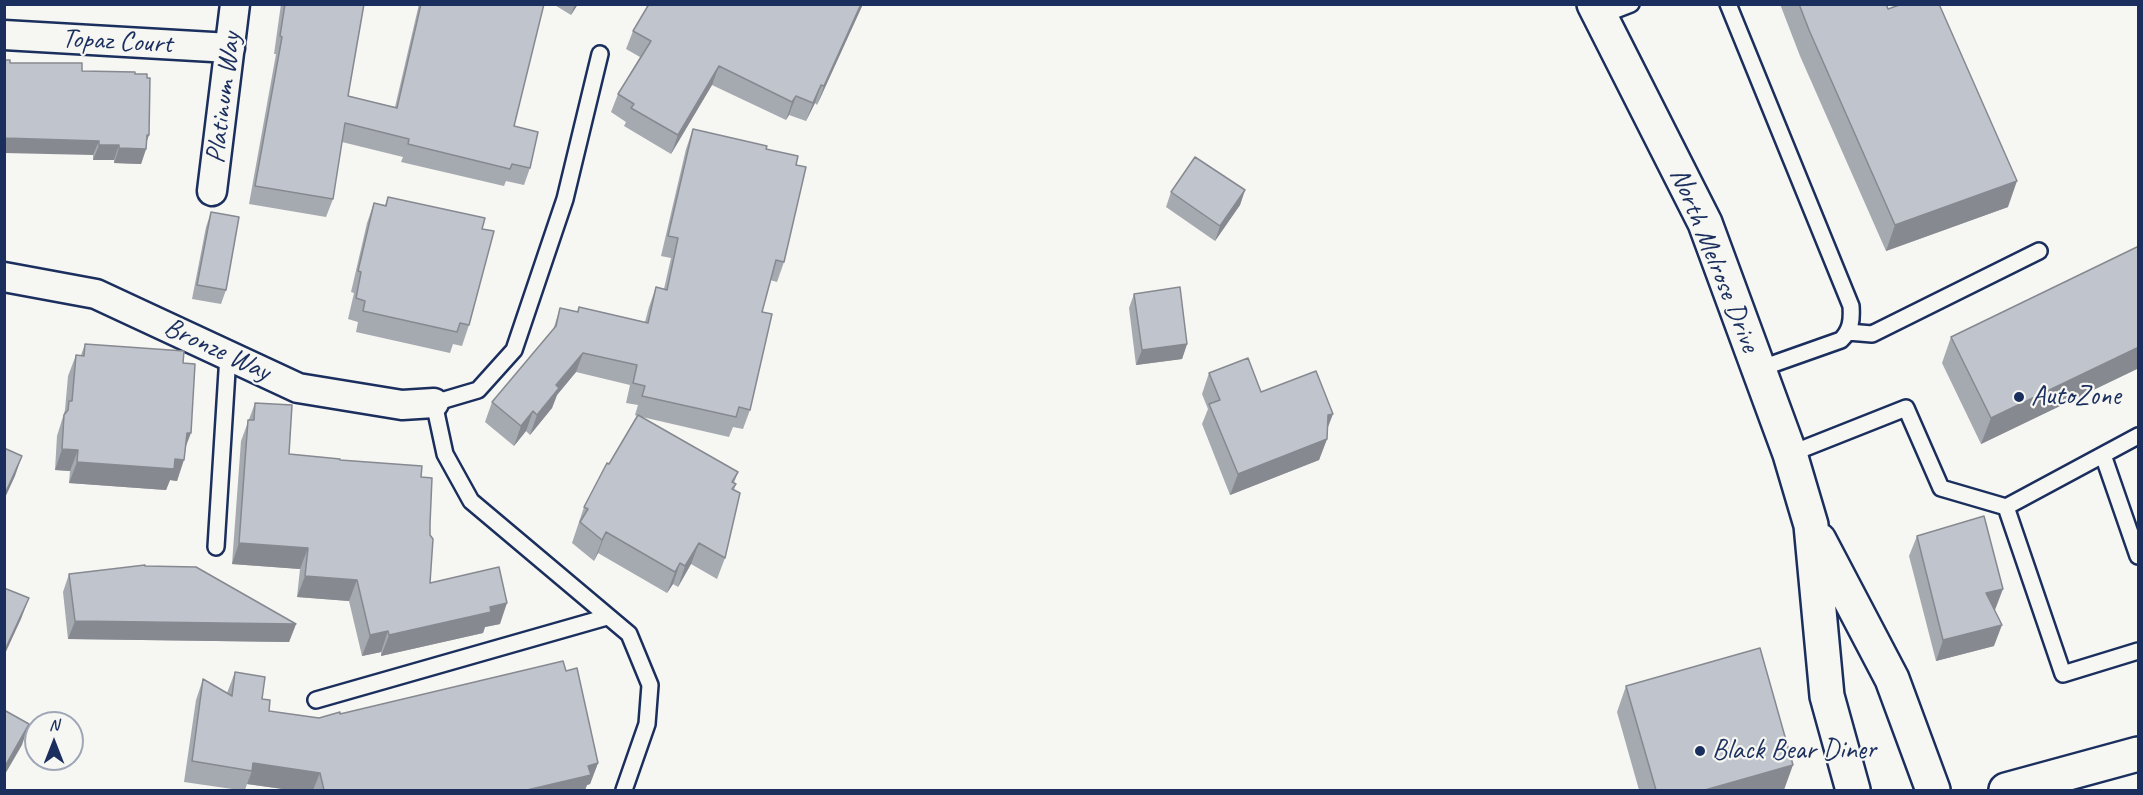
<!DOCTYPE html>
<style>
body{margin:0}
#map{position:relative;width:2143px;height:795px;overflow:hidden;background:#f6f6f2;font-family:Caveat,sans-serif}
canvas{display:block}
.frame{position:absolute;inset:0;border:6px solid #1b2f5e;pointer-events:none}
.north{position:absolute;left:24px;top:711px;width:60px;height:60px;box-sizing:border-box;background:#f6f6f2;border:2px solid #9ea6b7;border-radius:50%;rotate:0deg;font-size:16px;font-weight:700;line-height:24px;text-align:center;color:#1b2f5e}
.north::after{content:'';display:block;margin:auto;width:21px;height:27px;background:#1b2f5e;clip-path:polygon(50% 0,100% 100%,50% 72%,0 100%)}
</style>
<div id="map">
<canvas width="2143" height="795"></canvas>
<div class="frame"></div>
<div class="north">N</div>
</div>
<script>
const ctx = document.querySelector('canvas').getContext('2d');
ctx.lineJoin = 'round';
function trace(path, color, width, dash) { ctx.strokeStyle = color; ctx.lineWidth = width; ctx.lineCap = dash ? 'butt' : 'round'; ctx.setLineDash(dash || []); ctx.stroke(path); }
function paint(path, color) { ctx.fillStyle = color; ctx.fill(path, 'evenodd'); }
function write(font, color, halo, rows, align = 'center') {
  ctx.font = font + ' Caveat,sans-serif'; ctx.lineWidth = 4.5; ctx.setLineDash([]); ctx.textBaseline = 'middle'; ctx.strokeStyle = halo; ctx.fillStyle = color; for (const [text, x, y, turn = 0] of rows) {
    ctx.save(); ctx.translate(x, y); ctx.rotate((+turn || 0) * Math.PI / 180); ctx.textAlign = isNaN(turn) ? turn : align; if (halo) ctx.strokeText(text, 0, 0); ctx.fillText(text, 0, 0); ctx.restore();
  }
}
const service = new Path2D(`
 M1728,4L1851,306C1852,320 1851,330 1841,340L1759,369
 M1600,16L1631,4
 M600,54L565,199L514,350L478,390L434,403L445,454L471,501L629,634L650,685L647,724L624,790
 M1848,332L1872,334L2039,251
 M2138,436L2006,507L2063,674L2138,651
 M1790,454L1906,408L1941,488L2006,507
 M2103,455L2138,556
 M216,547L228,355
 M316,700L607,617`);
const minor = new Path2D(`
 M4,35L230,48
 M212,191L235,4
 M4,277L96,294L298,388L402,405L434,403`);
const secondary = new Path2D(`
 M2006,790L2138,754`);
const primary = new Path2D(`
 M1594,4L1705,223L1790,454L1811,525L1827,696L1853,790
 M1819,540L1892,679L1933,790`);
trace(service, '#1b2f5e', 20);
trace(minor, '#1b2f5e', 33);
trace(secondary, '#1b2f5e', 38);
trace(primary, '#1b2f5e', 38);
trace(service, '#f6f6f2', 15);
trace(minor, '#f6f6f2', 28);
trace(secondary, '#f6f6f2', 33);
trace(primary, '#f6f6f2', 33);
paint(new Path2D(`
 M281,4H364L348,96L395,107L419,4H544L514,126L530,168L524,185L506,181L504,186L401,162L403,157L342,142L333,199L326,217L249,204L276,54H274Z
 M553,4H578L571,15Z
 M863,4L817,105L815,103L806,121L789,115L786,120L712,85L671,154L624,126L626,122L611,112L618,94L640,57L626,49L633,31Z
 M1780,4H1886L2008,207L1886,251L1800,56Z
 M10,63L82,71L149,135L146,142V149L141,164L114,163V160H93V155Z
 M693,129L766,149L796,165L784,262L777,282L770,280L762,312L750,410L743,429L733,427L729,437L642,417L738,472L734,483L736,484L734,490L725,558L717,579L691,564L678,587L673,584L667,593L598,553L594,561L572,543L584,507L637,416L635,415L638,405L626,403L630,385L576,372L557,395L552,408L530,435L526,431L514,446L485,422L492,402L553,330L560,308L577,312L579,307L645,322L649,307L656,287L664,289L671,258L661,256L686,149Z
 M1245,190L1240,205L1215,241L1166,207L1171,192Z
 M388,197L482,229L469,325L462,346L453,344L450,353L356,332L358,322L348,319L354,293L351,292L367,223L374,203L385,205Z
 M211,212L226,290L221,304L192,299L206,227Z
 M2139,246V368L1981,444L1942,363L1951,337Z
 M1134,294L1187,344L1182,359L1136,365L1129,308Z
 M85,344L183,363L186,448L177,481L170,480L166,490L69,483L70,471L55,470L57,436L65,410L68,376L76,355H81Z
 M1209,373L1261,392L1327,429V439L1319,460L1230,495L1202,424L1208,409L1202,394Z
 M255,403L289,454L340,460L421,477L430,524V583L500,624L485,627L483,633L381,656V652L362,656L349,601L297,597L300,569L232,564L241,441Z
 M1917,536L1995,610L1994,646L1936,661L1909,556Z
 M145,566L296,624L289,642L68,639L63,592L69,574Z
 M566,671L598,763L590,784L587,785L585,790H290L247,784L245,790H239L184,782L196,700L203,679L227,693L235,672L262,699L269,711L319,718L340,714Z
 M1626,686L1784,790H1639L1617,712Z`), '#a5a9b0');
paint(new Path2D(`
 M575,4H578L571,15Z
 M861,4H863L817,105L824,86Z
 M719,66L712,85L671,154L678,135Z
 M821,85L815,103L806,121L813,103Z
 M796,96L789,115L786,120L792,102Z
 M147,135H149L144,149H146L141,164L114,163L119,148Z
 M4,138L99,141L93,155L4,153Z
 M99,145H119L114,160H93Z
 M2017,181L2008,207L1886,251L1895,225Z
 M1245,190L1240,205L1215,241L1220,226Z
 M1187,344L1182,359L1136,365L1142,350Z
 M2139,347V368L1981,444L1991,418Z
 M583,353L576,372L557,395L552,408L530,435L537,415L556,385Z
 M533,411L526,431L514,446L521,426Z
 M1333,414L1325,435L1328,415Z
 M187,433H191L183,454Z
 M1327,439L1319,460L1230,495L1238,474Z
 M62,449L78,450L70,471L55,470Z
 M22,456L15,476L4,500V496Z
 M175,459L184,460L177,481L170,480L166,490L69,483L77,462Z
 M606,532L598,553L594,561L602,540Z
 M239,543L308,548L300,569L232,564Z
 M699,543L691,564L678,587L685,566Z
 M680,563L673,584L667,593L675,572Z
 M305,576L357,580L349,601L297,597Z
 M2003,589L1995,610L1979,614L1986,593Z
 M29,598L21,619L4,656V652Z
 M507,603L500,624L485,627L483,633L381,656L389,635L490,607Z
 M75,621L296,624L289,642L68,639Z
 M2002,625L1994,646L1936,661L1943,640Z
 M388,631L381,652L362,656L370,635Z
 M29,724L22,745L4,776V768Z
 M253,763L320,773L313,790H290L247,784L252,771Z
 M598,763L590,784L587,785L585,790H527L588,766Z
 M1793,765L1784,790H1705Z`), '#868990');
const building = new Path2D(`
 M285,4H364L348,96L397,108L421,4H544L514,126L538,132L530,168L512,164L510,169L408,144L409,139L345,123L333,199L255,186L282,37L280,36Z
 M649,4H861L824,86L821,85L813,103L796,96L792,102L719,66L678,135L631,108L634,104L618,94L651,41L633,31Z
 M1799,4H1886L1888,9L1902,4H1939L2017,181L1895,225L1809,30Z
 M4,60H10V63H82V71L135,72V74H147V78H150L149,135H147L146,149L119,148V145H99V141L4,138Z
 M693,129L767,146L766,149L798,156L796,165L806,167L784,262L776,260L762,312L772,314L750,410L739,407L736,417L642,396L645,386L633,383L637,365L583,353L556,385L559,388L537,415L533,411L521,426L492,402L556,326L560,308L578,312L579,307L648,323L656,287L667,290L678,238L668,236Z
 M1195,157L1245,190L1220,226L1171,192Z
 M388,197L485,218L482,229L494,231L469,325L460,323L457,332L363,311L365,301L356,298L361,272L358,271L374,203L386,206Z
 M211,212L239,217L226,290L197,285Z
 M2139,246V347L1991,418L1951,337Z
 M1180,287L1187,344L1142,350L1134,294Z
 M85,344L184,351L183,363L195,364L191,433H187L184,460L175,459L174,469L77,462L78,450L62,449L64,415L68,410L69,401H72L76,355L84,356Z
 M1248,358L1261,392L1316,371L1333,414L1328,415L1327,439L1238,474L1209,404L1220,400L1209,373Z
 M255,403L292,405L289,454L340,459V460L422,466L421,477L432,478L430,524V535L433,539L430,583L499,567L507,603L490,607L491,612L389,635L388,631L370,635L357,580L305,576L308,548L239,543L248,420H254Z
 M638,415L738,472L732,482L736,484L732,489L740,493L725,558L699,543L685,566L680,563L675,572L606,532L602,540L580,522L588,509L584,507L607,463L609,464Z
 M4,448L22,456L4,496Z
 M1984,516L2003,589L1986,593L2002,625L1943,640L1917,536Z
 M145,565V566L196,567L296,624L75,621L69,574Z
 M4,588L29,598L4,652Z
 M1760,648L1793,765L1705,790H1656L1626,686Z
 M563,661L566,671L577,668L598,763L588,766L591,775L527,790H324L320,773L253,763L252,771L192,761L203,679L232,696L235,672L265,677L262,699L270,700L269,711L319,718L340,712V714Z
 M4,710L29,724L4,768Z`);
paint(building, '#c0c4cd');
trace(building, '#868990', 1.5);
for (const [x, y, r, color] of [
 [2019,397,6,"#1b2f5e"],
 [1700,751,6,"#1b2f5e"]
]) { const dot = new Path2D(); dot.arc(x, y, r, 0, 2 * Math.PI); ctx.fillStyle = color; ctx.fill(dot); trace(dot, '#f6f6f2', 2); }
write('28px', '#1b2f5e', '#f6f6f2', [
 ["Topaz Court",117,42,3],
 ["Platinum Way",224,98,-83],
 ["North Melrose Drive",1714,260,68],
 ["Bronze Way",217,350,25]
]);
write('28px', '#1b2f5e', '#f6f6f2', [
 ["AutoZone",2031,397],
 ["Black Bear Diner",1712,751]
], 'left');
</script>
